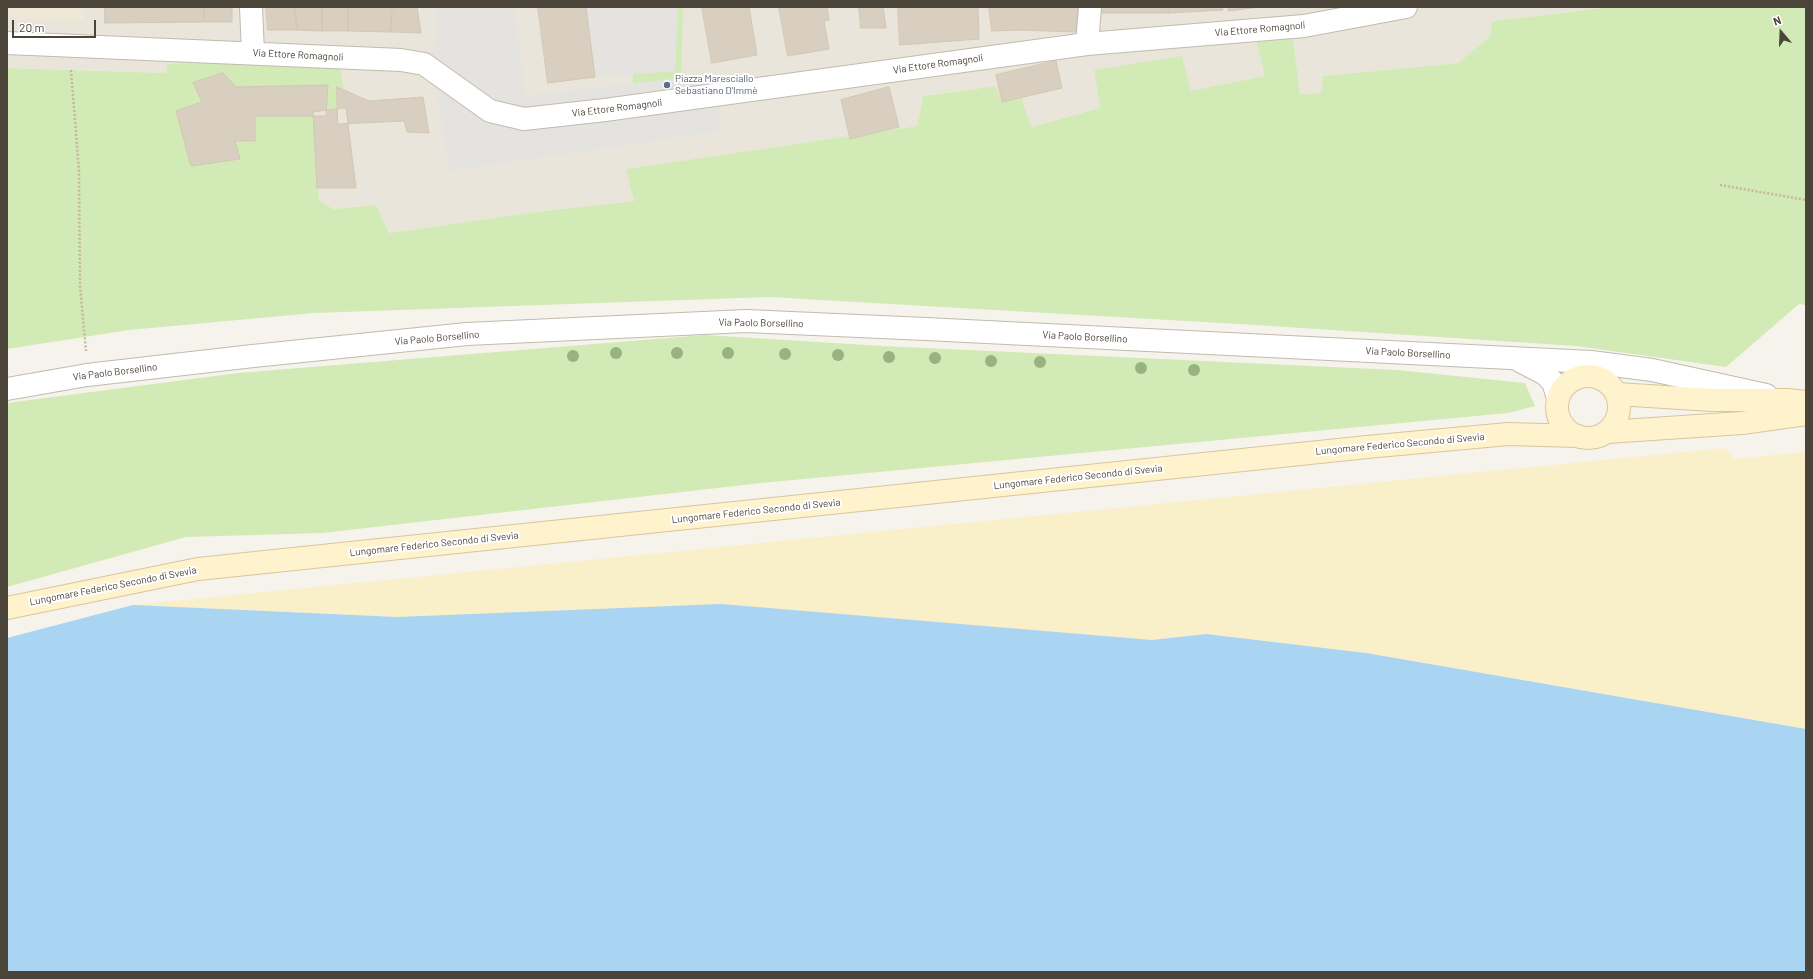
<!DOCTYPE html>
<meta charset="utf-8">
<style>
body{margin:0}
#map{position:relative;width:1813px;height:979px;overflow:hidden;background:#f6f3ec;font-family:Barlow,sans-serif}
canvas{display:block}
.frame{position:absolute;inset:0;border:8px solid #4b4439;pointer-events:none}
.north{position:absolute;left:1761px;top:12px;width:40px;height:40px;-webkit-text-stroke:3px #fff;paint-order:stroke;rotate:341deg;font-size:11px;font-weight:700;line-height:16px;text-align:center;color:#4b4439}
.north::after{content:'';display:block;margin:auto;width:14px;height:18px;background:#4b4439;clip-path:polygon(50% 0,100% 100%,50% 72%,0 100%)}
.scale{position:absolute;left:12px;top:20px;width:84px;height:18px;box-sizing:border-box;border:2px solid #4b4439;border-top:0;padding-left:5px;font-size:12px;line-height:14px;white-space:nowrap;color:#4b4439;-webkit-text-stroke:3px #fff;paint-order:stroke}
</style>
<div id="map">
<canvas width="1813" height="979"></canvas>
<div class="frame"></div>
<div class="north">N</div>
<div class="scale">20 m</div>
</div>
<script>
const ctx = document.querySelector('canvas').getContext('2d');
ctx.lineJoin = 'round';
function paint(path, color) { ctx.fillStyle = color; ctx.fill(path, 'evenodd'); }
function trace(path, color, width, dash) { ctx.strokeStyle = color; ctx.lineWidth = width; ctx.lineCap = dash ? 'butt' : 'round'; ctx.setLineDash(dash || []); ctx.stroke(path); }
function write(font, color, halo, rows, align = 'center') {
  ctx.font = font + ' Barlow,sans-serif'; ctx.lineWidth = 4; ctx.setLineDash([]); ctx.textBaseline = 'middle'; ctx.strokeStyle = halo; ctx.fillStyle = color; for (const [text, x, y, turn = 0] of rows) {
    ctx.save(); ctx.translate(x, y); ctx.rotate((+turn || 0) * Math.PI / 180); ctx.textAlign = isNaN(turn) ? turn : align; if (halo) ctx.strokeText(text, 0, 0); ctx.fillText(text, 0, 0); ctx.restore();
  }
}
paint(new Path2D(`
 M7,7H1612L1492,21L1490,36L1458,63L1324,76L1322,93L1300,94L1293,39L1265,76L1191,92L1094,70L1100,108L1031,127L1021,95L1000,99L995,86L923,96L917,126L627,169L634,201L527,213L389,233L376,205L333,209L319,200L313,112L167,64L166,73L7,68Z`), '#eae5da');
paint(new Path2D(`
 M7,7H84V21L7,18Z`), '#efe8d6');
paint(new Path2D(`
 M678,7H683L681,80L633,88V74L675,71Z
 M1612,7H1806V305L1799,304L1726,367L1576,346L1256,325L769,297L314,313L129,330L7,349V68L166,73L167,64L339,59L346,108L313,113L319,200L333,209L376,205L389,233L527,213L634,201L626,169L917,126L923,96L996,86L1000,99L1021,95L1031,127L1100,108L1094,70L1182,56L1191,91L1265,76L1257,42L1293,39L1300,94L1321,93L1323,76L1458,63L1490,36L1492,21Z
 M705,335L882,346L1397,370L1525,383L1535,406L1508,413L761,483L322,533L186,537L7,587V403L238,373Z`), '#d2eab5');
paint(new Path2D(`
 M1725,448L1735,459L1806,452V729L1366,653L1206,634L1152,640L397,617L133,605Z`), '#f9efc9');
paint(new Path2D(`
 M435,7H514L525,96L713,74L721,131L449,171L431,53L437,39Z
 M586,7H678L675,71L595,77Z`), '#e5e3e0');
paint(new Path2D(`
 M721,604L1152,640L1206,634L1366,653L1806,729V972H7V638L133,605L397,617Z`), '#a9d4f2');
const building = new Path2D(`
 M105,7H204V22L105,23Z
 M204,7H232V22H204Z
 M266,7H294L298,30H268Z
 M294,7H322V31L298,30Z
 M322,7H348V31H322Z
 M348,7H392L391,32L348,31Z
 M391,7H417L421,33L391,32Z
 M538,7H586L595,77L548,83Z
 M702,7H749L757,55L712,63Z
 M779,7H827L829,20L824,21L829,49L788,56Z
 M859,7H883L886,28H861Z
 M898,7H978L979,39L900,45Z
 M989,7H1078L1076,32L1019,30L992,31Z
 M1098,7H1168L1169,13H1098Z
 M1168,7H1222L1223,10L1169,13Z
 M1228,7H1260L1229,11Z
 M1056,61L1062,88L1002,102L996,75Z
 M223,73L236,87L328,85L326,116H255V141H235L240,159L191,166L176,111L202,102L193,83Z
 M337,87L369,101L423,97L429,133L407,132L404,121L338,124Z
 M889,87L899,127L850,139L841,100Z
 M346,108L356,188H317L313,112Z`);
paint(building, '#d8cfc1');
trace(building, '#d3c7b4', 1);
const street = new Path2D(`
 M251,7L253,53
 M7,43L401,60L424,64L490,111L524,119L605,110L1087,44L1304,26L1406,7
 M1087,44L1090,7
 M1520,361L1545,374L1553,382L1558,398
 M7,389L87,375L253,356L467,334L746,321L926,329L1591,362L1652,370L1766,395`);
const secondary = new Path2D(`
 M1557 407a31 31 0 1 1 62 0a31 31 0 1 1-62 0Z
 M1617,394L1712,400H1787L1806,402
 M1607,432L1742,423L1806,414
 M7,608L198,569L1367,447L1508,434L1578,436`);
trace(street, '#c2bbae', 24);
trace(secondary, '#d6c79b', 24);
trace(new Path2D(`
 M71,70L79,171L80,286L86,351
 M1720,185L1806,200`), '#c4b79f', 2.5, [2, 2]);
trace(street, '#fff', 22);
trace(secondary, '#fff3cd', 22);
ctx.fillStyle = '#97b381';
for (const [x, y] of [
 [616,353],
 [677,353],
 [728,353],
 [785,354],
 [838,355],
 [573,356],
 [889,357],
 [935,358],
 [991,361],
 [1040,362],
 [1141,368],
 [1194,370]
]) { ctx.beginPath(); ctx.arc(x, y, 6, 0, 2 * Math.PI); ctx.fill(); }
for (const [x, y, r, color] of [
 [667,85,4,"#5c6f8a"]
]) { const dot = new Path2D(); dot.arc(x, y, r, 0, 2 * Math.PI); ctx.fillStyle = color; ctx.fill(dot); trace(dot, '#fff', 1.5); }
write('10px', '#4b4439', '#fff', [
 ["Via Ettore Romagnoli",1260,29,-5],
 ["Via Ettore Romagnoli",298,55,3],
 ["Via Ettore Romagnoli",938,64,-8],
 ["Via Ettore Romagnoli",617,108,-7],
 ["Via Paolo Borsellino",761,323,1],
 ["Via Paolo Borsellino",1085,337,3],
 ["Via Paolo Borsellino",437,338,-5],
 ["Via Paolo Borsellino",1408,353,3],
 ["Via Paolo Borsellino",115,372,-7],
 ["Lungomare Federico Secondo di Svevia",1400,444,-5],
 ["Lungomare Federico Secondo di Svevia",1078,477,-6],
 ["Lungomare Federico Secondo di Svevia",756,511,-6],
 ["Lungomare Federico Secondo di Svevia",434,544,-6],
 ["Lungomare Federico Secondo di Svevia",113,586,-11]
]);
write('10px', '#4e5e75', '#fff', [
 ["Piazza Maresciallo",675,79],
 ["Sebastiano D'Immè",675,91]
], 'left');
</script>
